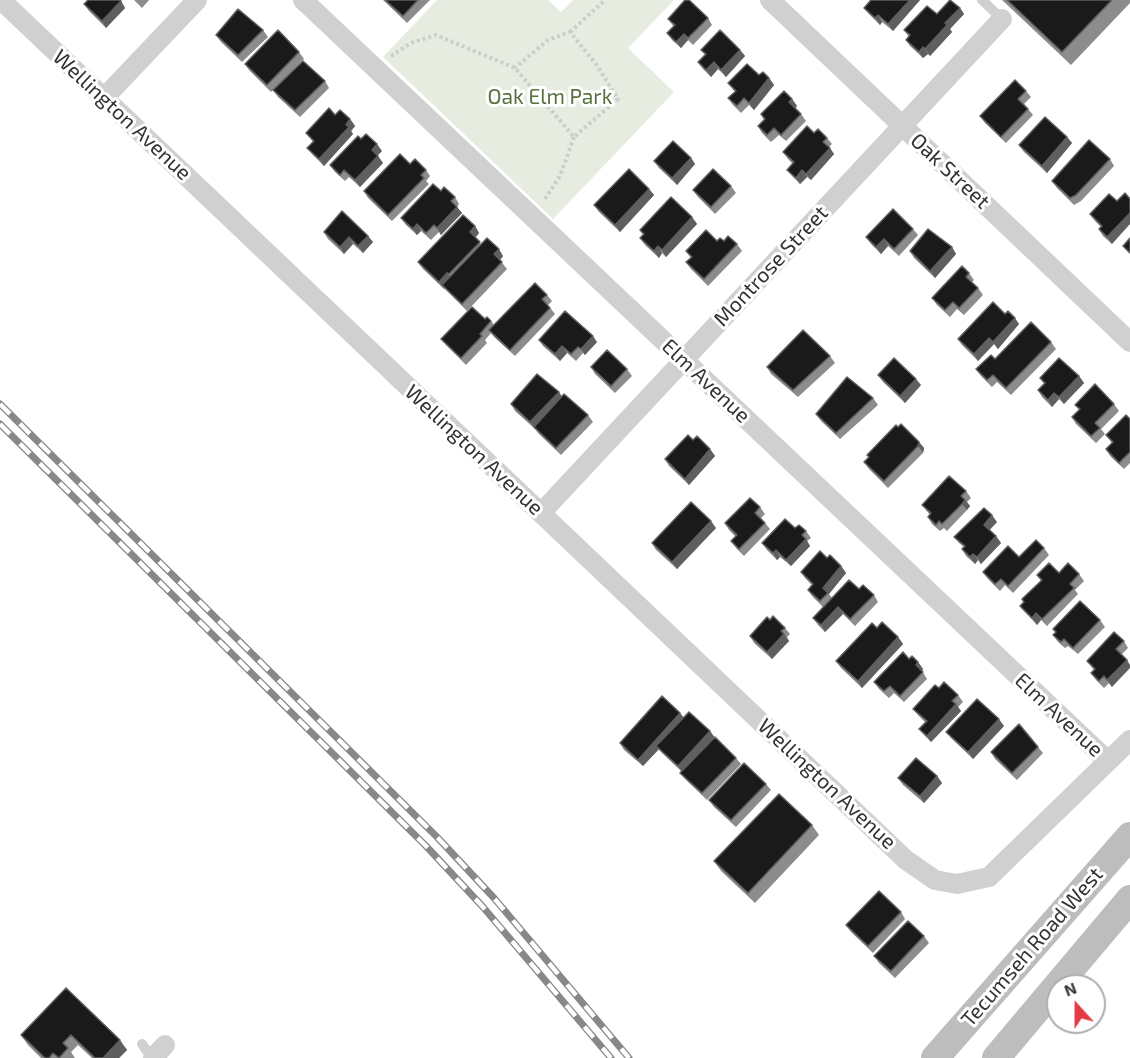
<!DOCTYPE html>
<style>
body{margin:0}
#map{position:relative;width:1130px;height:1058px;overflow:hidden;background:#fff;font-family:"Exo 2",sans-serif}
canvas{display:block}
.north{position:absolute;left:1046px;top:974px;width:60px;height:60px;box-sizing:border-box;background:#fff;border:2px solid #adadad;border-radius:50%;rotate:339deg;font-size:16px;font-weight:700;line-height:24px;text-align:center;color:#333}
.north::after{content:'';display:block;margin:auto;width:21px;height:27px;background:#e63946;clip-path:polygon(50% 0,100% 100%,50% 72%,0 100%)}
</style>
<div id="map">
<canvas width="1130" height="1058"></canvas>
<div class="north">N</div>
</div>
<script>
const ctx = document.querySelector('canvas').getContext('2d');
ctx.lineJoin = 'round';
function paint(path, color) { ctx.fillStyle = color; ctx.fill(path, 'evenodd'); }
function trace(path, color, width, dash) { ctx.strokeStyle = color; ctx.lineWidth = width; ctx.lineCap = dash ? 'butt' : 'round'; ctx.setLineDash(dash || []); ctx.stroke(path); }
function write(font, color, halo, rows, align = 'center') {
  ctx.font = font + ' "Exo 2",sans-serif'; ctx.lineWidth = 6; ctx.setLineDash([]); ctx.textBaseline = 'middle'; ctx.strokeStyle = halo; ctx.fillStyle = color; for (const [text, x, y, turn = 0] of rows) {
    ctx.save(); ctx.translate(x, y); ctx.rotate((+turn || 0) * Math.PI / 180); ctx.textAlign = isNaN(turn) ? turn : align; if (halo) ctx.strokeText(text, 0, 0); ctx.fillText(text, 0, 0); ctx.restore();
  }
}
paint(new Path2D(`
 M437,0H548L561,12L573,0H674L628,48L674,92L553,219L383,57Z`), '#e6ecdf');
trace(new Path2D(`
 M570,32L605,0
 M391,56L411,43L436,35L515,68L574,137L618,99L596,64L570,32L548,40L515,68
 M545,199L560,176L574,137`), '#cdcdcd', 4, [3, 3]);
trace(new Path2D(`
 M982,0L1002,19
 M142,1044L152,1058`), '#d0d0d0', 10);
trace(new Path2D(`
 M1,0L906,860L935,880L957,884L989,877L1130,740
 M303,0L1108,761
 M770,0L1130,342
 M104,98L197,0
 M541,513L1002,19
 M153,1058L165,1045`), '#d0d0d0', 20);
trace(new Path2D(`
 M935,1058L1130,836
 M996,1058L1130,899`), '#bdbdbd', 28);
const rail = new Path2D(`
 M0,404L437,837L494,898L629,1058
 M0,424L426,846L483,907L611,1058`);
trace(rail, '#888', 7);
trace(rail, '#fff', 4.5, [14]);
paint(new Path2D(`
 M134,0H149L142,8Z
 M383,0H430L407,23Z
 M871,0H920L893,31L882,22L880,25L869,14L864,8Z
 M1002,0H1130V3L1071,65Z
 M121,1L125,8L106,28L89,11L84,4Z
 M960,8L964,14L950,29L952,32L930,56L928,54L923,58L910,46L906,40L909,37L904,30L937,14Z
 M708,18L712,25L693,45L688,40L681,48L672,40L667,33L674,27L668,19Z
 M263,30L268,37L242,62L221,42L216,35Z
 M701,50H740L745,56L726,77L718,69L711,77L703,69L698,62L705,55Z
 M299,52L304,59L276,87L325,81L329,88L300,117L278,97L273,90L271,92L249,70L245,64Z
 M759,75L769,78L774,85L754,110L749,105L741,113L733,105L728,98L735,92L728,83Z
 M1026,91L1031,97L1024,104L1033,115L1006,143L985,123L980,116Z
 M792,99L797,106L795,108L801,114L806,121L786,141L779,135L771,142L762,133L758,126L764,120L761,114Z
 M335,115L350,119L355,126L351,131L353,134L324,166L312,154L307,148L313,142L306,133Z
 M1067,137L1072,143L1047,173L1024,152L1019,145Z
 M827,138L832,144L829,147L834,154L811,180L807,177L800,184L792,176L787,170L793,164L788,159L783,152Z
 M361,139L382,151L377,155L383,163L360,187L349,177L345,181L335,172L330,165Z
 M691,158L695,164L677,185L659,168L654,161Z
 M1110,159L1114,166L1081,201L1074,205L1057,188L1052,181Z
 M410,164L426,170L430,176L426,181L429,184L392,221L368,198L364,191Z
 M731,186L736,193L715,214L698,197L693,190Z
 M649,189L654,195L620,232L599,212L594,205Z
 M441,191L455,197L459,204L457,207L462,213L441,235L439,232L431,240L421,231L417,235L406,225L401,218Z
 M1117,201L1112,244L1103,236L1099,229L1101,227L1095,221L1090,214Z
 M692,217L697,224L666,257L662,253L659,258L645,245L640,238L643,235L640,230Z
 M475,226L479,233L475,238L481,244L503,256L500,260L507,269L467,311L444,288V289L423,269L418,262Z
 M913,229L918,235L899,256L888,246L881,254L871,244L866,237Z
 M324,232L368,236L373,242L363,253L353,244L344,254L328,239Z
 M717,241H724L737,244L742,251L708,286L691,269L686,262L691,258L686,251Z
 M952,247L956,254L935,278L914,258L910,251Z
 M969,273L974,280L972,282L978,288L983,295L964,315L957,309L950,317L937,305L932,298Z
 M547,295L552,301L548,305L555,314L515,356L494,337L491,333L485,340L487,343L466,365L446,345L441,339L485,319L491,321L494,325Z
 M1005,314L1019,324L998,349L994,344L978,361L962,345L958,339Z
 M539,340L597,342L585,355L583,353L576,361L567,353L560,361L543,346Z
 M1051,342L1056,349L1011,395L997,382L992,387L981,376L976,369L995,359Z
 M830,356L835,363L798,397L771,374L767,367Z
 M591,367L627,369L632,376L615,393L595,374Z
 M878,375L921,385L905,403L883,382Z
 M1079,376L1084,383L1064,404L1059,399L1052,407L1042,397L1038,390L1044,384L1040,378Z
 M873,398L878,405L840,439L821,421L816,414Z
 M511,404L588,415L593,422L561,455L539,434L535,429L515,411Z
 M1114,404L1119,411L1101,429L1105,434L1096,443L1076,424L1072,417L1079,410L1075,405Z
 M1130,419V463L1124,469L1110,456L1106,449L1112,443L1106,435Z
 M898,427L919,442L924,448L923,453L888,488L869,469L864,462L869,457L867,455Z
 M710,449L715,456L689,485L669,466L665,459Z
 M966,491L971,498L967,502L970,506L967,510L947,531L944,528L940,531L932,524L928,517L930,515L922,505Z
 M760,507L765,514L761,518L770,529L744,556L736,548L731,541L736,537L729,530L725,523Z
 M997,522L990,530L996,536L1001,543L981,564L978,560L975,564L966,556L962,549L964,547L959,543L954,537Z
 M716,528L677,569L656,550L652,543Z
 M795,528L806,531L811,538L807,541L810,546L791,566L780,557L777,560L767,550L762,543Z
 M1044,548L1049,555L1013,593L1005,585L1000,591L988,579L983,572L1019,557Z
 M827,558L841,566L846,573L829,594L832,598L859,589L874,595L878,602L855,626L843,614L825,632L818,625L813,618L823,607L812,596L808,590L812,585L805,578L801,572Z
 M1059,573L1079,574L1084,581L1075,590L1078,594L1047,626L1041,620L1037,625L1025,612L1020,606L1041,581L1037,575Z
 M770,620L785,628L790,634L787,637L789,641L772,659L754,643L750,636Z
 M1100,620L1105,627L1078,654L1068,646L1065,648L1058,642L1053,635L1056,633L1053,629Z
 M877,628L898,637L903,644L862,688L841,668L836,661Z
 M1124,641L1128,648L1121,655L1112,687L1109,683L1104,688L1096,680L1091,673L1094,670L1087,661Z
 M909,659L918,662L923,669L922,671L927,679L904,702L894,693L889,698L879,689L874,682Z
 M939,688L958,695L963,702L958,707L961,711L931,742L924,735L919,729L925,722L918,715L913,709Z
 M680,713L683,718L710,731L714,737L736,758L741,764L707,800L685,779L680,773L681,771L661,752L659,749L643,766L624,750L620,743Z
 M1004,726L973,759L951,738L946,732Z
 M1038,747L1043,753L1017,780L995,759L991,752Z
 M937,776L942,783L924,803L903,785L898,778Z
 M766,784L771,790L736,827L714,807L709,800Z
 M812,825L819,835L755,903L721,871L714,861Z
 M901,912L905,919L873,953L851,932L846,925Z
 M924,936L929,943L895,978L879,963L874,956Z
 M66,988L127,1050L119,1058H92L78,1045L71,1052L75,1058H41L28,1045L21,1035Z`), '#8c8c8c');
paint(new Path2D(`
 M910,0H920L893,31L888,24Z
 M121,1L125,8L106,28L102,21Z
 M960,8L964,14L950,29L952,32L930,56L925,49L945,23Z
 M878,15L882,22L880,25L875,18Z
 M684,34L688,40L681,48L676,42Z
 M923,47L928,54L923,58L919,52Z
 M740,50L745,56L726,77L721,70Z
 M714,62L718,69L711,77L706,70Z
 M769,78L774,85L754,110L749,103Z
 M792,99L797,106L794,109L789,102Z
 M350,119L355,126L351,131L353,134L324,166L319,159Z
 M1067,137L1072,143L1047,173L1042,166Z
 M377,144L382,151L376,157L372,150Z
 M830,148L834,154L811,180L806,174Z
 M378,156L383,163L360,187L355,180Z
 M691,158L695,164L677,185L672,178Z
 M802,170L807,177L800,184L796,178Z
 M649,189L654,195L620,232L615,225Z
 M457,207L462,213L441,235L437,228Z
 M1130,213V224L1112,244L1107,237Z
 M692,217L697,224L666,257L662,250Z
 M417,224L421,231L417,235L413,229Z
 M475,226L479,233L474,239L470,232Z
 M368,236L373,242L363,253L358,246Z
 M349,237L353,244L344,254L340,247Z
 M884,239L888,246L881,254L876,247Z
 M658,246L662,253L659,258L654,251Z
 M952,247L956,254L935,278L930,271Z
 M499,249L503,256L499,261L494,254Z
 M447,273L452,279L442,285L444,288V289L439,282Z
 M1015,318L1019,324L998,349L993,342Z
 M593,336L597,342L585,355L581,349Z
 M989,338L994,344L978,361L974,354Z
 M562,346L567,353L560,361L555,354Z
 M1079,376L1084,383L1064,404L1059,397Z
 M916,379L921,385L905,403L900,396Z
 M559,392L563,398L535,429L530,422Z
 M1054,393L1059,399L1052,407L1048,400Z
 M919,442L924,448L923,453L918,446Z
 M710,449L715,456L689,485L685,479Z
 M965,500L970,506L967,510L962,504Z
 M992,515L997,522L988,531L984,525Z
 M711,521L716,528L677,569L672,562Z
 M996,536L1001,543L981,564L977,557Z
 M806,539L810,546L791,566L786,560Z
 M776,550L780,557L777,560L773,553Z
 M973,554L978,560L975,564L970,557Z
 M841,566L846,573L829,594L823,588Z
 M838,607L843,614L825,632L821,625Z
 M1036,613L1041,620L1037,625L1032,618Z
 M784,634L789,641L772,659L767,652Z
 M898,637L903,644L862,688L858,681Z
 M1127,660L1130,665V668L1112,687L1107,680Z
 M918,662L923,669L921,672L916,665Z
 M956,704L961,711L931,742L927,736Z
 M680,713L685,719L656,746L659,749L643,766L638,760Z
 M999,719L1004,726L973,759L968,752Z
 M710,731L715,738L682,772L678,766Z
 M937,776L942,783L924,803L920,796Z
 M120,1040L127,1050L119,1058H103Z`), '#5f5f5f');
const building = new Path2D(`
 M88,0H119L121,1L102,21L84,4Z
 M385,0H418L403,16Z
 M685,0H689L708,18L688,38L684,34L676,42L667,33L675,25L668,19Z
 M871,0H910L888,24L878,15L875,18L864,8Z
 M950,0L960,8L945,23L947,25L925,49L923,47L919,52L906,40L910,35L904,30L927,6L937,14Z
 M1007,0H1112L1062,52Z
 M238,9L263,30L238,55L216,35Z
 M278,30L299,52L267,85L245,64Z
 M720,30L740,50L721,70L714,62L706,70L698,62L706,54L701,50Z
 M303,61L325,81L295,110L273,90Z
 M747,64L759,75L763,72L769,78L749,103L744,98L737,106L728,98L736,91L728,83Z
 M1015,80L1026,91L1018,99L1028,109L1001,137L980,116Z
 M784,91L792,99L789,102L801,114L781,135L774,128L767,135L758,126L765,119L761,114Z
 M329,108L335,115L340,110L350,119L346,125L349,127L319,159L307,148L314,141L306,133Z
 M1045,117L1067,137L1042,166L1019,145Z
 M807,126L814,133L818,129L827,138L823,142L830,148L806,174L802,170L796,178L787,170L794,162L783,152Z
 M366,134L377,144L372,150L378,156L355,180L344,170L340,175L330,165L358,136L361,139Z
 M1089,140L1110,159L1076,195L1070,198L1052,181Z
 M673,141L691,158L672,178L654,161Z
 M400,154L410,164L415,159L426,170L421,175L424,178L388,215L364,191Z
 M629,169L649,189L615,225L594,205Z
 M713,169L731,186L711,207L693,190Z
 M433,184L441,191L444,187L455,197L451,201L457,207L437,228L434,225L426,233L417,224L413,229L401,218Z
 M1125,193L1130,199V213L1107,237L1099,229L1102,226L1090,214L1109,194L1117,201Z
 M671,197L692,217L662,250L658,246L654,251L640,238L644,234L640,230Z
 M893,209L913,229L894,249L884,239L876,247L866,237Z
 M342,211L368,236L358,246L349,237L340,247L324,232Z
 M463,215L475,226L470,232L480,242L449,274L447,273L439,282L418,262Z
 M928,229L952,247L930,271L910,251Z
 M706,230L717,241L720,238L724,241L728,236L737,244L704,279L686,262L692,257L686,251Z
 M487,238L499,249L494,254L502,262L462,304L442,285Z
 M1130,238V253L1123,246Z
 M962,266L969,273L966,277L978,288L959,308L953,302L945,310L932,298Z
 M535,283L547,295L542,299L550,308L510,350L489,330Z
 M993,302L1005,314L1008,311L1015,318L993,342L989,338L974,354L958,339Z
 M472,307L485,319L487,317L491,321L480,334L482,336L461,358L441,339Z
 M565,311L593,336L581,349L578,347L571,354L562,346L555,354L539,340Z
 M1031,322L1051,342L1006,388L993,375L987,380L976,369L991,355L995,359Z
 M803,330L830,356L793,390L767,367Z
 M607,350L627,369L611,386L591,367Z
 M894,358L916,379L900,396L878,375Z
 M1059,358L1079,376L1059,397L1054,393L1048,400L1038,390L1045,383L1040,378Z
 M537,374L559,392L530,422L511,404Z
 M847,377L873,398L836,433L816,414Z
 M1095,384L1114,404L1095,423L1100,428L1091,436L1072,417L1080,409L1075,405Z
 M564,394L588,415L556,448L534,427Z
 M1126,415L1130,419V452L1119,463L1106,449L1113,442L1106,435Z
 M901,424L919,442L918,446L884,481L864,462L869,457L867,455L896,425L898,427Z
 M688,435L693,440L697,436L710,449L685,479L665,459Z
 M949,476L966,491L961,496L965,500L962,504L942,524L939,521L936,525L928,517L931,513L922,505Z
 M750,498L760,507L755,513L765,523L739,549L731,541L737,535L725,523Z
 M691,502L711,521L672,562L652,543Z
 M984,508L992,515L984,525L996,536L977,557L973,554L970,557L962,549L965,546L954,537Z
 M785,519L795,528L799,525L806,531L802,535L806,539L786,560L776,550L773,553L762,543Z
 M1036,540L1044,548L1008,586L1001,579L995,584L983,572L1008,546L1019,557Z
 M820,551L827,558L830,555L841,566L823,588L828,593L820,601L808,590L813,584L801,572Z
 M1049,563L1059,573L1068,563L1079,574L1070,584L1074,588L1042,619L1036,613L1032,618L1020,606L1024,602L1022,599L1042,580L1037,575Z
 M849,580L859,589L863,585L874,595L850,619L838,607L821,625L813,618Z
 M1080,601L1100,620L1073,648L1064,639L1061,642L1053,635L1056,632L1053,629Z
 M773,616L785,628L781,631L784,634L767,652L750,636L767,617L770,620Z
 M882,622L898,637L858,681L836,661L872,623L877,628Z
 M1114,632L1124,641L1116,649L1127,660L1107,680L1104,676L1099,681L1091,673L1095,669L1087,661Z
 M903,652L909,659L912,656L918,662L916,665L923,672L900,696L890,686L884,691L874,682Z
 M944,682L958,695L952,701L956,704L927,736L919,729L927,721L913,709L935,685L939,688Z
 M662,696L680,713L638,760L620,743Z
 M977,699L999,719L968,752L946,732Z
 M689,712L710,731L678,766L656,746Z
 M1019,724L1038,747L1012,773L991,752Z
 M715,737L736,758L702,793L680,773Z
 M916,758L937,776L920,796L898,778Z
 M744,763L766,784L731,820L709,800Z
 M779,794L812,825L748,893L714,861Z
 M879,891L901,912L868,946L846,925Z
 M908,921L924,936L891,971L874,956Z
 M66,988L120,1040L103,1058H95L71,1035L63,1043L68,1048L59,1058L53,1053L49,1058H45L21,1035Z`);
paint(building, '#1a1a1a');
trace(building, '#5f5f5f', 1.5);
write('21px', '#56703f', '#fff', [
 ["Oak Elm Park",550,97]
]);
write('21px', '#333', '#fff', [
 ["Wellington Avenue",122,115,43],
 ["Oak Street",950,171,43],
 ["Montrose Street",771,266,-47],
 ["Elm Avenue",706,381,43],
 ["Wellington Avenue",474,450,43],
 ["Elm Avenue",1059,715,43],
 ["Wellington Avenue",827,784,43],
 ["Tecumseh Road West",1032,947,-49]
]);
</script>
